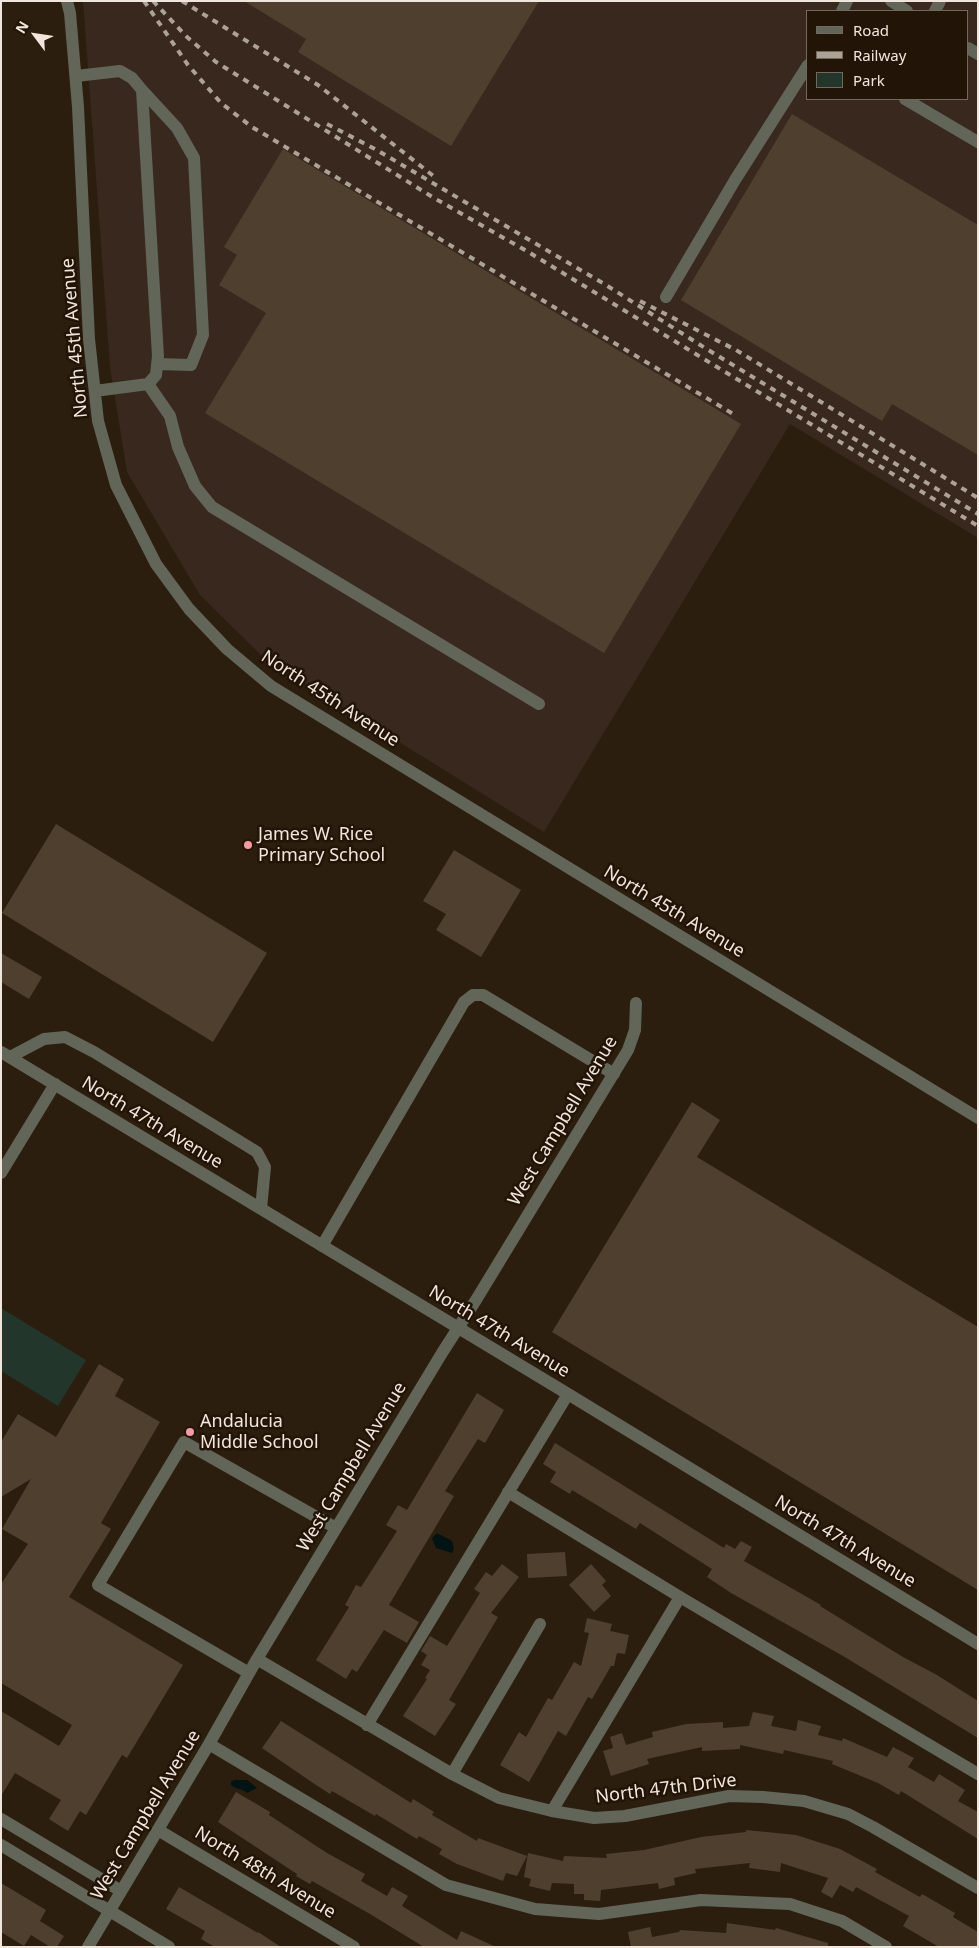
<!DOCTYPE html>
<style>
body{margin:0}
#map{position:relative;width:979px;height:1948px;overflow:hidden;background:#2c1e0e;font-family:"Noto Sans",sans-serif}
canvas{display:block}
.frame{position:absolute;inset:0;border:2px solid #f0e6dc;pointer-events:none}
.legend{position:absolute;left:806px;top:10px;width:162px;height:90px;box-sizing:border-box;background:#221406;border:1px solid #74685c;margin:0;padding:6px 9px;list-style:none;font-size:15px;color:#f0e6dc}
.legend li{display:flex;align-items:center;gap:10px;height:25px}
.legend b{width:25px;border:1px solid #74685c}
.north{position:absolute;left:10px;top:10px;width:50px;height:50px;-webkit-text-stroke:4px #221406;paint-order:stroke;rotate:301deg;font-size:14px;font-weight:700;line-height:20px;text-align:center;color:#f0e6dc}
.north::after{content:'';display:block;margin:auto;width:18px;height:22px;background:#f0e6dc;clip-path:polygon(50% 0,100% 100%,50% 72%,0 100%)}
</style>
<div id="map">
<canvas width="979" height="1948"></canvas>
<div class="frame"></div>
<ul class="legend">
<li><b style="height:6px;background:#616659"></b>Road</li>
<li><b style="height:6px;background:#ada296"></b>Railway</li>
<li><b style="height:14px;background:#23362c"></b>Park</li>
</ul>
<div class="north">N</div>
</div>
<script>
const ctx = document.querySelector('canvas').getContext('2d');
ctx.lineJoin = 'round';
function paint(path, color) { ctx.fillStyle = color; ctx.fill(path, 'evenodd'); }
function trace(path, color, width, dash) { ctx.strokeStyle = color; ctx.lineWidth = width; ctx.lineCap = dash ? 'butt' : 'round'; ctx.setLineDash(dash || []); ctx.stroke(path); }
function write(font, color, halo, rows, align = 'center') {
  ctx.font = font + ' "Noto Sans",sans-serif'; ctx.lineWidth = 5; ctx.setLineDash([]); ctx.textBaseline = 'middle'; ctx.strokeStyle = halo; ctx.fillStyle = color; for (const [text, x, y, turn = 0] of rows) {
    ctx.save(); ctx.translate(x, y); ctx.rotate((+turn || 0) * Math.PI / 180); ctx.textAlign = isNaN(turn) ? turn : align; if (halo) ctx.strokeText(text, 0, 0); ctx.fillText(text, 0, 0); ctx.restore();
  }
}
paint(new Path2D(`
 M83,1H978V538L790,424L544,832L264,658L200,595L127,472L110,367ZM808,11H968V99H808Z`), '#38281e');
paint(new Path2D(`
 M1,1308L86,1360L58,1406L1,1371Z`), '#23362c');
paint(new Path2D(`
 M437,1533L452,1541L454,1549L452,1553L436,1548L432,1538Z
 M234,1780H247L257,1788L247,1793C241,1787 236,1790 231,1785V1782Z`), '#011414');
paint(new Path2D(`
 M244,1H539L451,146L298,52L306,39Z
 M792,114L978,225V455L892,404L882,421L681,300Z
 M283,149L741,424L604,653L205,413L266,313L219,285L237,255L224,247Z
 M56,824L267,953L213,1042L2,913Z
 M454,850L521,890L481,957L436,930L446,914L423,901Z
 M1,953L42,977L29,999L1,982Z
 M692,1102L720,1120L697,1157L978,1327V1590L552,1332Z
 M99,1364L124,1379L115,1396L160,1422L101,1523L111,1529L69,1597L183,1665L127,1758L122,1755L86,1815L80,1811L68,1831L49,1819L61,1800L15,1773L1,1796V1711L59,1746L72,1725L1,1683V1584L28,1544L2,1529L31,1479L1,1497V1442L18,1414L56,1437Z
 M477,1393L504,1410L485,1443L478,1439L445,1491L454,1496L389,1605L419,1622L407,1643L384,1630L357,1672L352,1669L346,1679L316,1660L349,1607L345,1605L356,1585L361,1587L397,1531L386,1525L398,1505L407,1510Z
 M555,1443L724,1548L726,1544L735,1549L741,1541L752,1547L744,1561L821,1605L820,1606L903,1657L937,1675L978,1701V1738L843,1656L731,1593L707,1577L712,1569L640,1523L636,1529L572,1490L570,1494L550,1482L556,1472L543,1464Z
 M565,1552L567,1576L528,1578L527,1554Z
 M502,1564L519,1577L491,1613L498,1617L449,1700L456,1704L435,1736L403,1716L427,1679L425,1678L430,1670L421,1665L427,1655L421,1651L430,1636L447,1646L480,1593L474,1589L486,1572L492,1576Z
 M591,1564L606,1581L602,1585L611,1596L594,1612L569,1585Z
 M587,1618L612,1624L610,1631L629,1635L625,1654L617,1653L614,1666H611L592,1699L588,1697L566,1736L558,1731L529,1782L500,1765L519,1732L526,1737L548,1698L552,1700L574,1662L581,1666L589,1633L584,1632Z
 M753,1712L774,1716L771,1726L796,1731L798,1720L821,1726L818,1735L842,1741L843,1738L887,1757L893,1747L914,1758L908,1767L934,1782L939,1774L965,1790L958,1801L978,1812V1839L901,1791L899,1795L878,1783L832,1764L833,1761L784,1750L783,1754L740,1745V1749L702,1751V1747L647,1759L649,1764L611,1776L603,1751L613,1748L610,1737L622,1733L626,1745L653,1737L652,1732L686,1724L723,1722V1728L749,1726Z
 M281,1721L411,1803L413,1799L434,1812L432,1815L477,1841L478,1838L527,1856L517,1876L506,1873L503,1881L457,1864L439,1854L442,1849L419,1836L417,1839L376,1814L375,1816L332,1791L330,1794L313,1783L262,1748Z
 M236,1792L270,1812L269,1815L327,1853L365,1874L361,1881L387,1896L392,1887L408,1896L402,1906L457,1940L461,1931L496,1947H424L370,1914L312,1881L310,1884L296,1876L297,1874L218,1822Z
 M746,1830L796,1835L840,1849L877,1869L875,1872L920,1897L922,1894L955,1913L953,1917L978,1932V1947H939L903,1926L909,1916L856,1887L853,1892L840,1885L832,1898L821,1892L828,1878L781,1863L780,1872L749,1868L750,1863L695,1869L696,1873L674,1878L675,1885L659,1889L658,1883L601,1890L600,1901L584,1900V1894H574V1884L552,1883L550,1891L529,1886L531,1879L524,1877L528,1853L563,1861L564,1856L607,1858L606,1854L644,1850L701,1837L746,1832Z
 M1,1883L46,1910L40,1921L64,1936L57,1947H50L31,1935L24,1946L1,1932Z
 M179,1887L258,1933V1932L281,1947H215L201,1939L205,1931L166,1909Z
 M727,1923L775,1930L776,1928L828,1943V1947H631L628,1932L650,1927L652,1937L679,1932L680,1930L726,1933Z`), '#4f3f2f');
trace(new Path2D(`
 M67,1L70,13L78,107L89,339L98,421L116,485L156,564L189,609L227,649L271,686L978,1118
 M891,1L907,11
 M842,11L847,1
 M935,11L940,1
 M968,48L978,54
 M76,76L120,71L132,78L142,90L158,356L156,375L148,384
 M142,90L177,128L194,158L203,335L191,365L157,364
 M905,99L978,142
 M666,297L735,180L808,65
 M95,391L148,384L170,416L178,447L195,486L212,507L539,704
 M1,1052L568,1394L978,1644
 M10,1057L44,1039L65,1037L94,1052L257,1152L265,1167L261,1209
 M1,1173L55,1084
 M322,1246L464,1002L473,995H483L614,1074
 M508,1492L680,1597L978,1774
 M257,1659L452,1774L499,1798L552,1811L594,1818L625,1816L729,1796L763,1797L804,1801L848,1814L873,1827L978,1888
 M249,1673L98,1585L184,1442L336,1528
 M367,1725L568,1394
 M209,1744L446,1885L535,1909L599,1914L701,1900L790,1904L842,1921L886,1947
 M452,1774L540,1624
 M552,1811L680,1597
 M1,1819L121,1891
 M158,1830L354,1947
 M1,1845L169,1947
 M88,1947L209,1744L257,1659L442,1353L476,1300L628,1050L635,1030L636,1003`), '#616659', 12);
trace(new Path2D(`
 M144,1L188,65L221,103L252,127L735,415
 M153,1L187,37L216,62L434,198L530,253L978,526
 M182,1L318,85L436,178
 M327,124L375,149L606,285L705,348L978,514
 M640,301L736,350L978,498`), '#ada296', 4, [6, 6]);
for (const [x, y, r, color] of [
 [248,845,5,"#f49aa6"],
 [190,1432,5,"#f49aa6"]
]) { const dot = new Path2D(); dot.arc(x, y, r, 0, 2 * Math.PI); ctx.fillStyle = color; ctx.fill(dot); trace(dot, '#221406', 2); }
write('18px', '#f0e6dc', '#221406', [
 ["North 45th Avenue",75,338,-95],
 ["North 45th Avenue",330,699,33],
 ["North 45th Avenue",674,912,31],
 ["West Campbell Avenue",563,1121,-59],
 ["North 47th Avenue",152,1123,31],
 ["North 47th Avenue",499,1332,31],
 ["West Campbell Avenue",352,1467,-59],
 ["North 47th Avenue",845,1542,31],
 ["North 47th Drive",666,1789,-7],
 ["West Campbell Avenue",146,1815,-59],
 ["North 48th Avenue",265,1873,31]
]);
write('18px', '#f0e6dc', '#221406', [
 ["James W. Rice",258,835],
 ["Primary School",258,856],
 ["Andalucia",200,1422],
 ["Middle School",200,1443]
], 'left');
</script>
